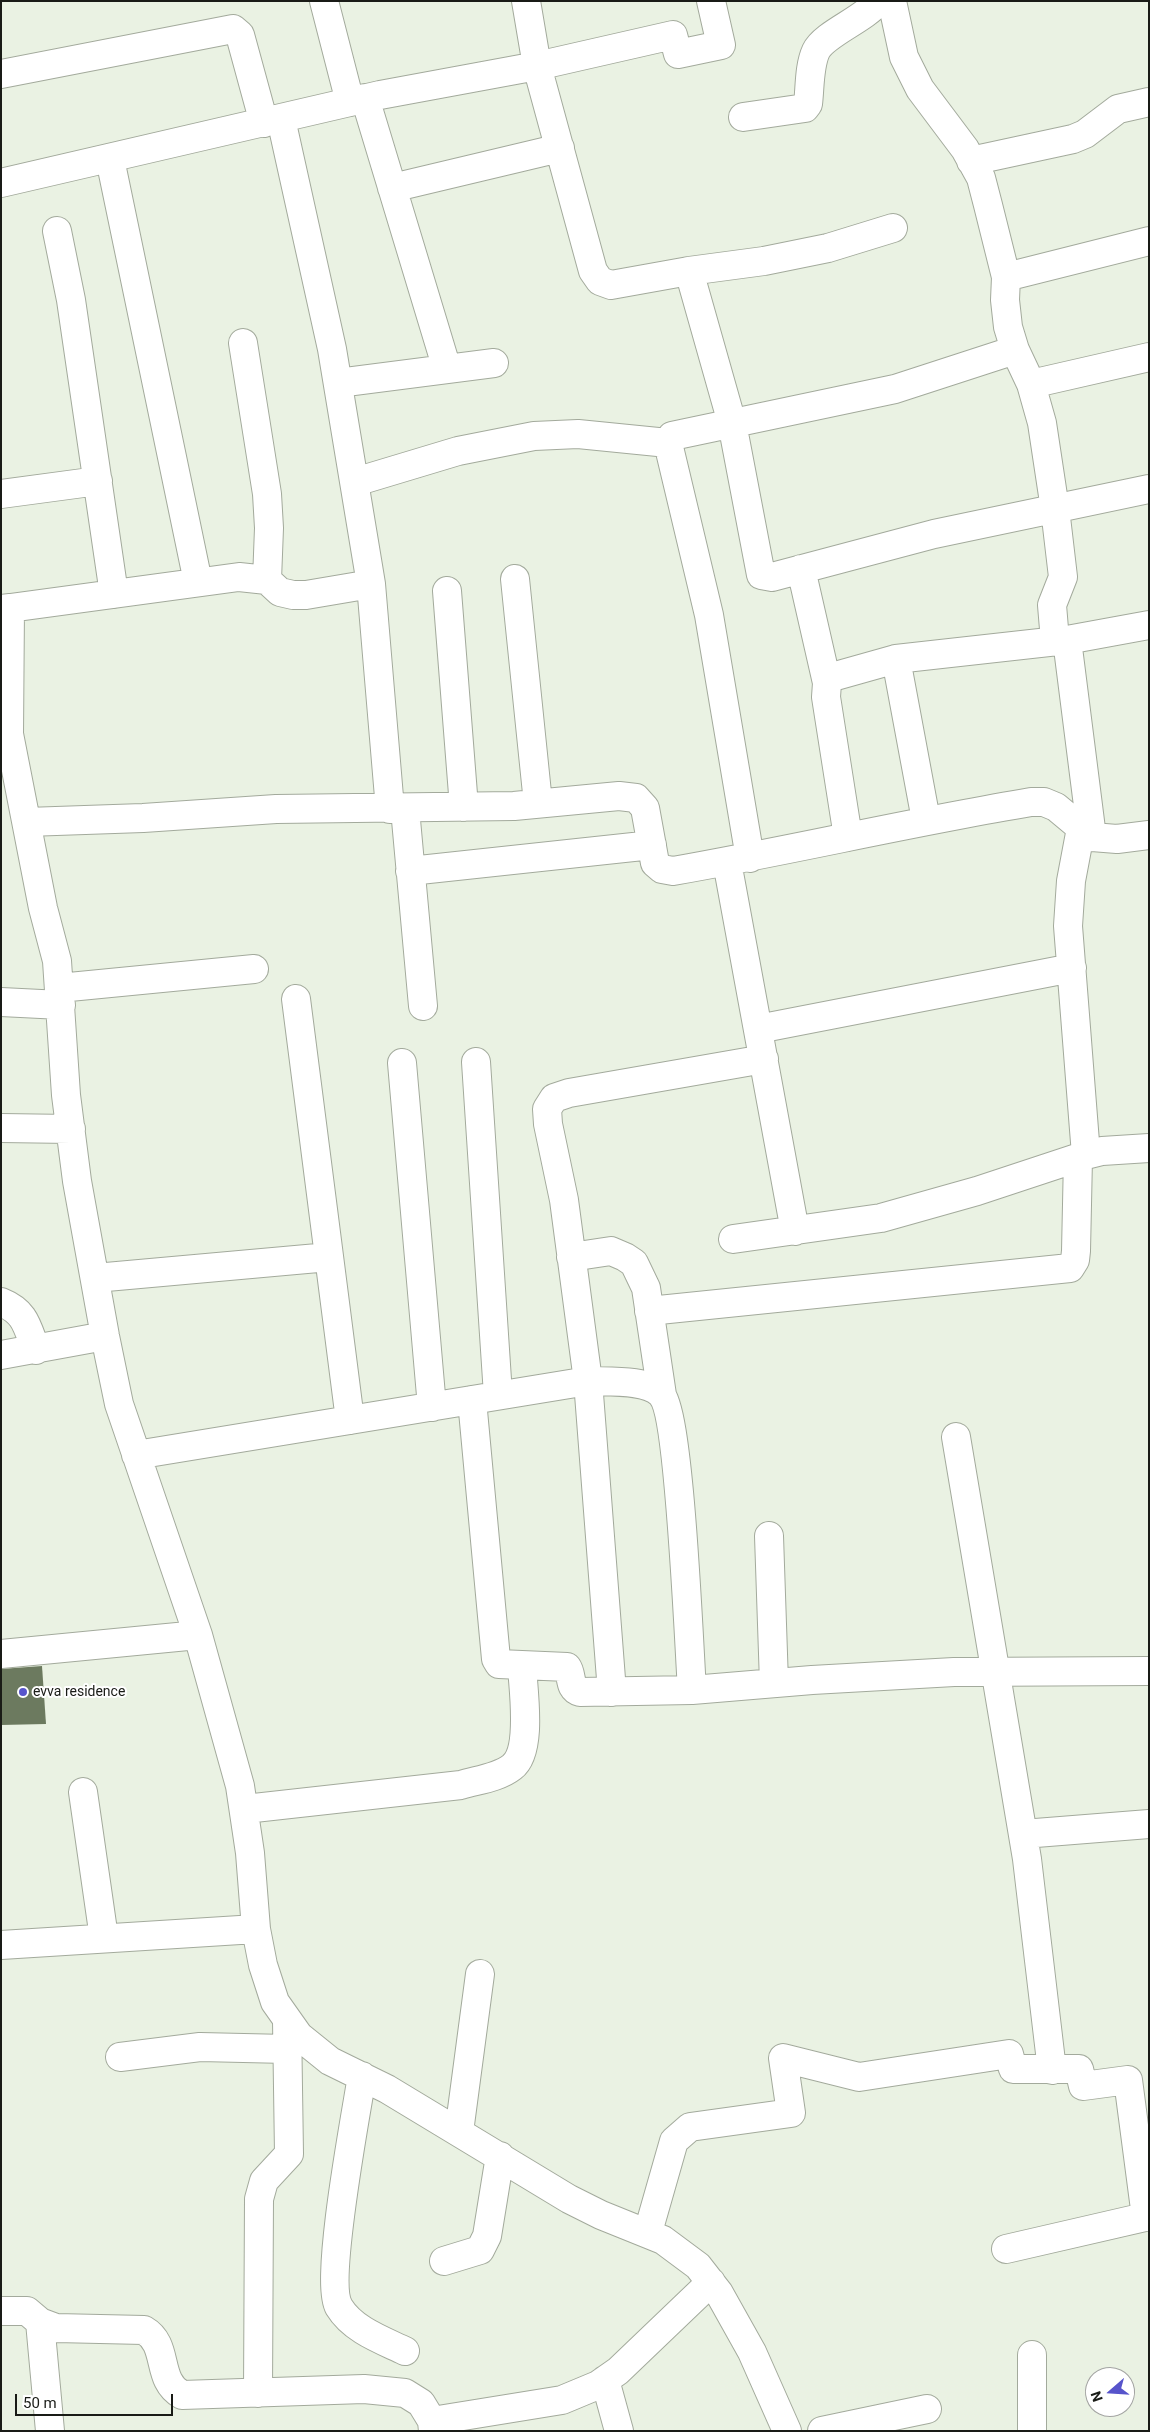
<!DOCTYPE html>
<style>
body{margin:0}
#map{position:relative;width:1150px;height:2432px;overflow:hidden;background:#eaf2e3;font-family:Roboto,sans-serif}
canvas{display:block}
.frame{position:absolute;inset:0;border:2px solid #191b16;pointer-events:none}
.north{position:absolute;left:1085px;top:2367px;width:50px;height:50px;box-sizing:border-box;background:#fff;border:1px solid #a3a4a2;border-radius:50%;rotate:251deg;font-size:14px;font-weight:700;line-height:20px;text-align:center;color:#191b16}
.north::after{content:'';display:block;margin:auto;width:18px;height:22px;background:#5754cb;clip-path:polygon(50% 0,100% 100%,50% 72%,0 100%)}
.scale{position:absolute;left:15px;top:2394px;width:158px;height:22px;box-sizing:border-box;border:2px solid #191b16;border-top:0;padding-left:6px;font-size:15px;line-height:18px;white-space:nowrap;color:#191b16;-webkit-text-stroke:4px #fff;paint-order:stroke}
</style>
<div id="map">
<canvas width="1150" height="2432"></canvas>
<div class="frame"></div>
<div class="north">N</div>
<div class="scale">50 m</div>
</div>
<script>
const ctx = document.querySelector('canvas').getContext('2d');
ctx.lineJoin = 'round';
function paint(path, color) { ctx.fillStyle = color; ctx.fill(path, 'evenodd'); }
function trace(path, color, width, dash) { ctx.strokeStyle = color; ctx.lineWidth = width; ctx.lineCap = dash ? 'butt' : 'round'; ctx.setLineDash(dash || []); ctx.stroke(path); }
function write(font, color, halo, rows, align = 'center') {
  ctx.font = font + ' Roboto,sans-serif'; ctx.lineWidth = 4; ctx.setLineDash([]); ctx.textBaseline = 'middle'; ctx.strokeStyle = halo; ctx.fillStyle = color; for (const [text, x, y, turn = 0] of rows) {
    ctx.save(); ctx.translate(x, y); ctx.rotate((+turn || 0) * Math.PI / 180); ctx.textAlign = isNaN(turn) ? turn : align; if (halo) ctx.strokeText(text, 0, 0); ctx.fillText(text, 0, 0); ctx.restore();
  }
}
paint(new Path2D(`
 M42,1666L46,1724L1,1725V1669Z`), '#6c7a5f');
const minor = new Path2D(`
 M324,1L350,102
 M526,1L537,66L593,271L600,281L611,285L689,271
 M892,1L904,57L920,89L965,149L981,178L988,205L1006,277L1005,300L1008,327L1015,350L1031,384L1042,423L1055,509L1063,577L1052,605L1055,641
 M1,74L233,29L240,35L264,123
 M365,98L447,369
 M743,117L805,108L808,104C810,88 809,66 816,51C824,34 863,20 879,1
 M281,119L332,349L371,584L390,809
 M110,159L198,582
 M971,161L1073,139L1085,134L1118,109L1149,102
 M1,183L380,95L537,66L673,35L678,54L721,45L711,1
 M392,188L560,148
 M893,228L828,248L764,261L689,271L732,423L761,575L772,577L934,534L1149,489
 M57,231L71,300L114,594
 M1006,277L1149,241
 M243,343L267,494L269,528L267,580
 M338,383L494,363
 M1031,384L1149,357
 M355,482L458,451L534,436L578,434L668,443
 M1,494L98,481
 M801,569L827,683
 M515,579L538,803
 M447,591L464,807
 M10,608L239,577L267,580L280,592L293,595H306L371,584
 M1,609L10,608L9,734L43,908L57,961L66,1095L77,1181L105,1336L119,1404L198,1635L240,1786L250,1853L256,1929L263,1965L275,2002L299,2036L330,2061L387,2089L569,2199L601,2215L663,2240L698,2266L719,2293L752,2352L787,2431
 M1067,640L1092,837
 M896,659L1067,640L1149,625
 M405,809L423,1006
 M27,822L143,818L276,809L514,806L619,796L636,798L645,808L655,863L662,869L673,871C793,850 911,822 1031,802H1044L1056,807L1092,837L1117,839L1149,835
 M1081,828L1071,881L1068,926L1086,1155
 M848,837L826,697L827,683L832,677L896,659L926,820
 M750,858L709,615L668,443L672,436L895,389L1015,350
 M727,862L795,1231
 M410,871L652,845
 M59,988L254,969
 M296,999L350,1420
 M1,1002L61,1005
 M758,1029L1072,968
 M476,1062L498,1395
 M402,1063L432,1407
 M1,1128L71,1129
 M733,1239L881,1218L977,1191L1086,1155L1102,1151L1149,1148
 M571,1257L611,1251L625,1257L634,1263L646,1288L662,1395
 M95,1278L329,1257
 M1,1302C26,1312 27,1327 36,1350
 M649,1311L1070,1268L1075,1260L1076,1251L1078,1158
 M1,1355L105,1336
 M472,1400L496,1659L499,1664L567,1667C573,1675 568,1689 580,1692L692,1690L812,1680L954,1672L1149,1671
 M956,1437L1027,1859L1052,2070
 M136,1455L588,1381C608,1382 647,1379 661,1394C680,1415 689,1647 692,1690
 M769,1536L774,1683
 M1,1654L198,1635
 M612,1692L588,1381L564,1200L548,1124L547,1109L554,1098L569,1093L764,1059
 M83,1792L104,1938
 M245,1809L461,1785C477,1780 498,1778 512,1767C533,1751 523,1690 522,1666
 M1023,1834L1149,1824
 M1,1945L256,1929
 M120,2057L200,2047L287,2049
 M362,2076C356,2114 324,2281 339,2307C353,2330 382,2340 405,2351
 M459,2132L480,1974
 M648,2232L674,2141L690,2127L791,2113L783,2058L859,2077L1009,2054L1013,2069H1079L1083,2086L1128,2080L1146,2217
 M1006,2249L1149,2216
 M444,2261L480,2250L487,2236L500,2156
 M1,2311H27L40,2322L56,2328L144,2330C170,2345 155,2380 182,2395L364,2389L405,2393L421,2403L432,2421L433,2431
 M40,2322L50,2431
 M1032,2355V2431
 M605,2380L619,2431
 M258,2393L259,2199L264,2181L289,2154L287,2021
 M432,2421L562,2400L598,2385L618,2371L711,2282
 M822,2431L927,2409`);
trace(minor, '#a3aa9c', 30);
trace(minor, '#fff', 28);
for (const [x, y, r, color] of [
 [23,1692,5,"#5754cb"]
]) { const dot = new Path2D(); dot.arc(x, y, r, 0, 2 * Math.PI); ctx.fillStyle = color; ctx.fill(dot); trace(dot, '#fff', 2); }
write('14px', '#191b16', '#fff', [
 ["evva residence",33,1692]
], 'left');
</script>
